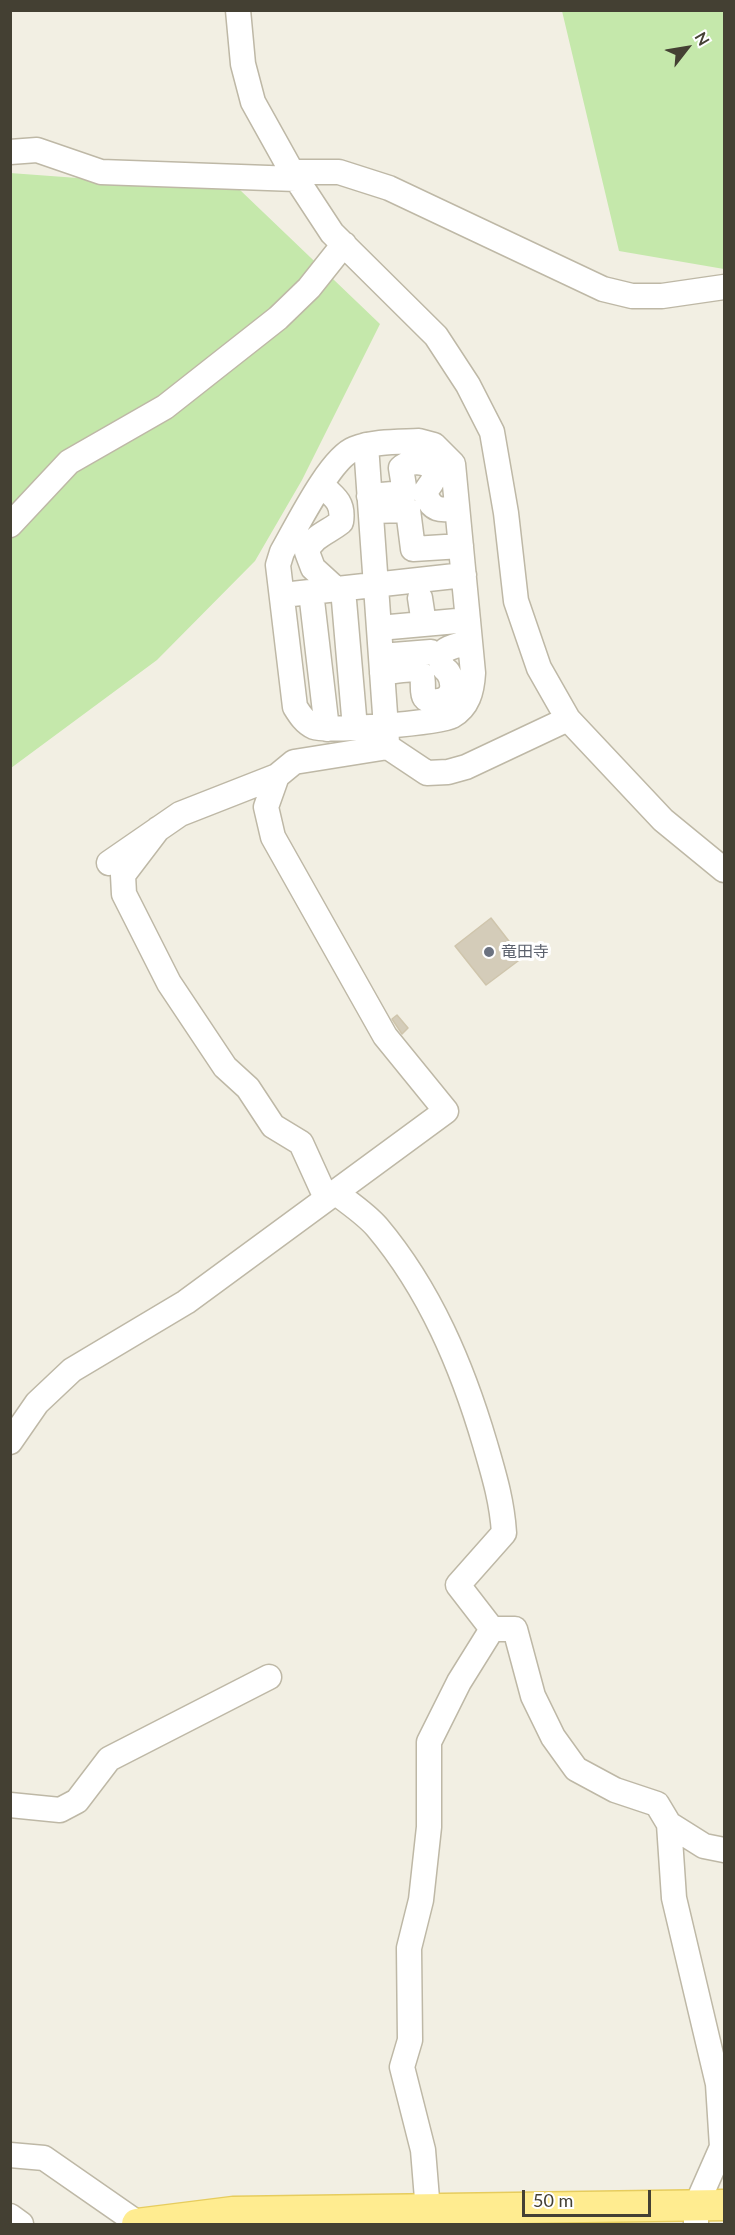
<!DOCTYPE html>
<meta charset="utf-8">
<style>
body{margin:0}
#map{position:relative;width:735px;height:2235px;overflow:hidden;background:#f2efe3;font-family:Lato,sans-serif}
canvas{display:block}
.frame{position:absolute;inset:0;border:12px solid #444033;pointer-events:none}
.north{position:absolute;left:657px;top:18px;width:60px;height:60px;-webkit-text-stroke:4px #fff;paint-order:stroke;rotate:59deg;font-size:16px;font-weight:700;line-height:24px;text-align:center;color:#444033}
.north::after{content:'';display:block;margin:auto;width:21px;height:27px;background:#444033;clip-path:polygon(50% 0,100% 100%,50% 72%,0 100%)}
.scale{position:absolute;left:522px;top:2190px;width:129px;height:27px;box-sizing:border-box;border:3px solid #444033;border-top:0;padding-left:8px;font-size:18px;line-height:21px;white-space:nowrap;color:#444033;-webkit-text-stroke:4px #fff;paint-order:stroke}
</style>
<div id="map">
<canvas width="735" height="2235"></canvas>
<div class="frame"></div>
<div class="north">N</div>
<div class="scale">50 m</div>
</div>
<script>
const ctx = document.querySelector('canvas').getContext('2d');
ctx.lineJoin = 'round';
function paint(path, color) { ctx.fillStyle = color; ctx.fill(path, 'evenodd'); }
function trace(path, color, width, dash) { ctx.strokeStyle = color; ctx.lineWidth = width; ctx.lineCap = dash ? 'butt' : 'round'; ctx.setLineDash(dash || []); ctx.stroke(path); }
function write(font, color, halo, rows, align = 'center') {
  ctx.font = font + ' Lato,"Noto Sans JP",sans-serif'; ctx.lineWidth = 6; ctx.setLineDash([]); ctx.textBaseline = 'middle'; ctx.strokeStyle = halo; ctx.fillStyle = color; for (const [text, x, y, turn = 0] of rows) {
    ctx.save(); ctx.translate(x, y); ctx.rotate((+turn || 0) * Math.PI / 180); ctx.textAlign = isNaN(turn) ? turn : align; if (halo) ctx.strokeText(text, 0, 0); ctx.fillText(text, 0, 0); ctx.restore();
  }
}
paint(new Path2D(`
 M562,11H724V269L619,251Z
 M10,173L240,190L380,324L302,480L255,561L157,660L11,768Z`), '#c5e8ab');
const building = new Path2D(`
 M491,918L522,958L486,985L455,946Z
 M397,1015L408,1028L402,1034L392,1019Z`);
paint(building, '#d4ccb9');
trace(building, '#cfc5ac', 1.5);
const minor = new Path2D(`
 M238,10L243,64L253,102L292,172L332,233L436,336L468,385L492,432L506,513L516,601L539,668L568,719L663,820L724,870
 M10,152L37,150L101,172L296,179
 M292,172H339L389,188L603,289L632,296H662L724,287
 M419,441L434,445L453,464L473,673C472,691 468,707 452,716C439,723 327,732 314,727C305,723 300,715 295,707L278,565L282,552C296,528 330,458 354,449C374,441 398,442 419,441Z
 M366,445L387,742
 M321,485C335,497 344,503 341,522C329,532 312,536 307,552L313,568L336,589
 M369,496L405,493L401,468C412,457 440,462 433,480C431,485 427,488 425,493C432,511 440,511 457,508
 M372,511L408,510L413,549L461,546
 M10,525L69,462L165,407L278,318L309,288L344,244
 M343,589L355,728
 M311,592L327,729
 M283,595L464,575
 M420,598L424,624
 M379,628L468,620
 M381,656L431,652
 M382,673C392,672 406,668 415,670C433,675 410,705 439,701C454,698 455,684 448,672C446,670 443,668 442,665C434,648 460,644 470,644
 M158,829L123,875L124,894L169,983L225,1067L248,1088L273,1126L301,1143L326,1198
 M109,863L180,814L277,776
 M335,1192C349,1203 366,1214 377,1227C430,1290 462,1366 485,1444C494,1475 502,1501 504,1533L458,1585L492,1629
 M10,1442L37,1403L72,1370L186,1302L446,1111L385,1036L273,837L266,807L277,776L294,762L388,747L427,773L448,772L466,767L568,719
 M10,1805L60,1810L77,1801L109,1759L269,1677
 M669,1824L674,1898L718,2084L722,2147L696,2206V2224
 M10,2155L44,2158L139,2224
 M428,2211L423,2150L402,2067L410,2040L409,1948L421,1900L429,1827V1742L459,1682L492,1629H515L533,1696L553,1737L576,1769L615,1790L657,1804L669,1824L704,1846L724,1850
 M10,2216L21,2224`);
const major = new Path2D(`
 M137,2224L233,2212L724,2205`);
trace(minor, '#beb8a6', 27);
trace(major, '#e6cc5e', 33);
trace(minor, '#fff', 24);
trace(major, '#ffec90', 30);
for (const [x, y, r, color] of [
 [489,952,6,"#6b7280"]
]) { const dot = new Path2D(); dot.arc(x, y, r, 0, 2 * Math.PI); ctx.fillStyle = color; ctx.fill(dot); trace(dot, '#fff', 2); }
write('16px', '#5b616d', '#fff', [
 ["竜田寺",501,952]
], 'left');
</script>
